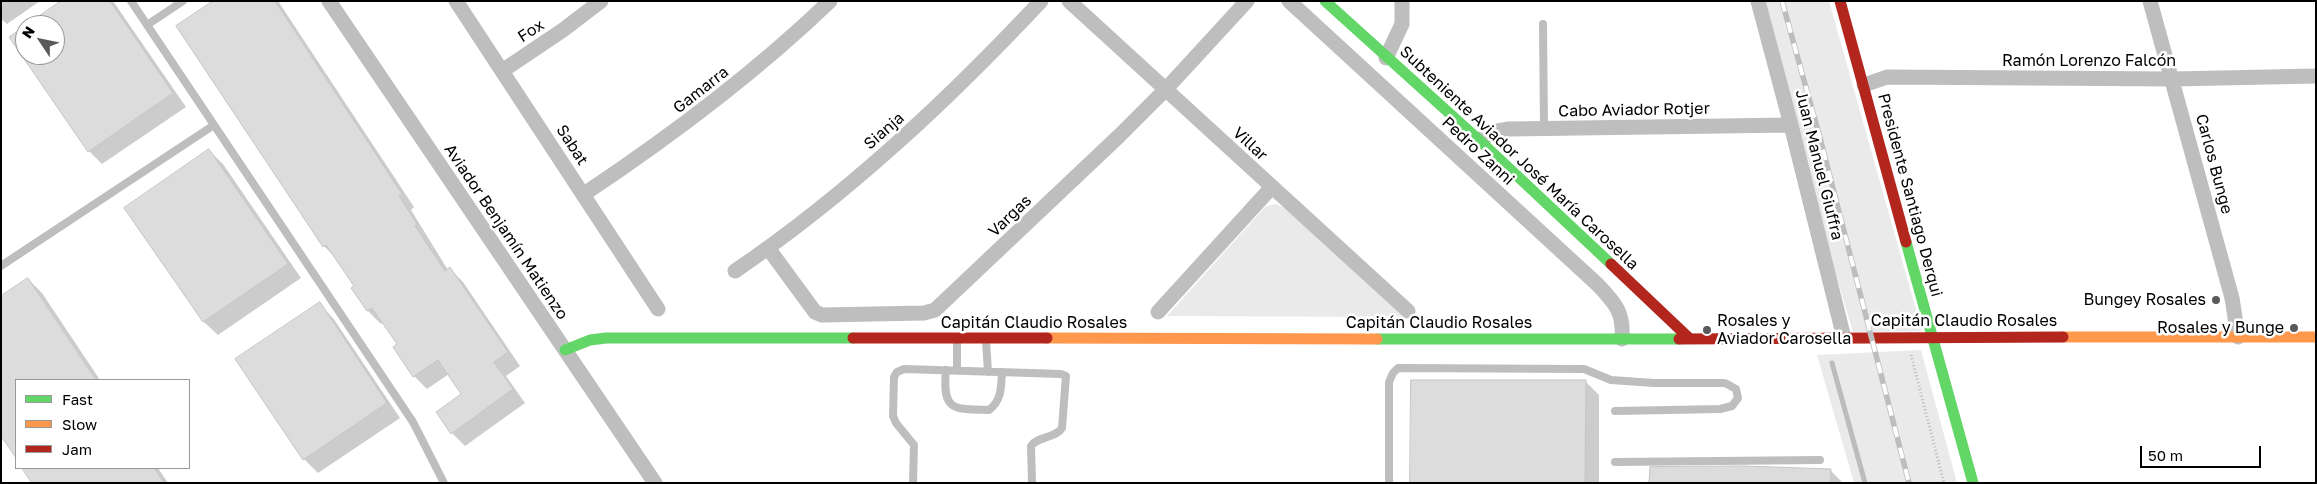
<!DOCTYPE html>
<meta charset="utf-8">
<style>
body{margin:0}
#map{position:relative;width:2317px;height:484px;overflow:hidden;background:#fff;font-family:"Golos Text",sans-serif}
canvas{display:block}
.frame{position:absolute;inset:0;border:2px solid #000;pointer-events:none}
.legend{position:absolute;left:15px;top:379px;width:175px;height:90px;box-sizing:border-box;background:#fff;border:1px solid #999;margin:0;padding:6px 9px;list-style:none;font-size:15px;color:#000}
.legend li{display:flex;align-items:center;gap:10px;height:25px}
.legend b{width:25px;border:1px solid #999}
.north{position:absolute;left:15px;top:15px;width:50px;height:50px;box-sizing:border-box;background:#fff;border:1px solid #999;border-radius:50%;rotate:304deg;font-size:14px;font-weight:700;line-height:20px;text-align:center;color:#000}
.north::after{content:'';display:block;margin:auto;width:18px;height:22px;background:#595959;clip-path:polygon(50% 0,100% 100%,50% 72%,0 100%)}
.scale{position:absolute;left:2140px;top:446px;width:121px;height:22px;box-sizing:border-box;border:2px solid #000;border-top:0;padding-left:6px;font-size:15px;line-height:18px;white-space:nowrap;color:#000;-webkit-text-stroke:4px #fff;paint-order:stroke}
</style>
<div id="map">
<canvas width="2317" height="484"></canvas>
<div class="frame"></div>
<ul class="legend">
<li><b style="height:6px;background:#63d668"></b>Fast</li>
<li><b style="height:6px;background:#ff974d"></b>Slow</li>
<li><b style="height:6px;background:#b3261e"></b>Jam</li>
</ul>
<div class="north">N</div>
<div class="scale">50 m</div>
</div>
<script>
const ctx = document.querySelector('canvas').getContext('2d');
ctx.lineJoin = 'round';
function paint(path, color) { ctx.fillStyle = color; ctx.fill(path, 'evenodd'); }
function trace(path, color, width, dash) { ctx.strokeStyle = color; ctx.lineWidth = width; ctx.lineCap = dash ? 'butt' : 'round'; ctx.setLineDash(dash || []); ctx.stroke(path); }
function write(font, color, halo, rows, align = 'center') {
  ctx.font = font + ' "Golos Text",sans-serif'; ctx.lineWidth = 5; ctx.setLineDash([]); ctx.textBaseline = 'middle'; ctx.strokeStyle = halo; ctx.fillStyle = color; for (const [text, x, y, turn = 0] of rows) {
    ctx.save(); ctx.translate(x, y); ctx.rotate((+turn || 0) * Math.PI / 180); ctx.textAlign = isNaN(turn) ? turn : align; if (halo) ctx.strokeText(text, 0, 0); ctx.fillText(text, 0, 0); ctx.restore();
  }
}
paint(new Path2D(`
 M1758,1H1829L1922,331L1853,332L1791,125Z
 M1275,204L1285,208L1403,317L1167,316L1265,207Z
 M1921,350L1957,483H1854L1817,355Z`), '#eaeaea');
paint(new Path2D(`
 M1,1H40L7,24L1,19Z
 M63,1H113L186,107L102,164L89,151L11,37L25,28V55H55V25H29Z
 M216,1H278L414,207L411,210L448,270L450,269L463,282L520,366L506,376L525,403L465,446L452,433L437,412L463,394L449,374L427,389L414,376L394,348L398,345L383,322L381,324L368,311L353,288L355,286L337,259L324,246Z
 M209,151L223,164L301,278L218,335L204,322L126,208Z
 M28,279L42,293L100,380H16V456L1,434Z
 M319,304L333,318L400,418L318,473L304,459L237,359Z
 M1585,381L1599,395V483H1411Z
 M24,468H158L168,483H34Z
 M1830,470L1843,483H1650Z`), '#0003');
trace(new Path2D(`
 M1832,363L1865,483`), '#bcbcbc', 5);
const building = new Path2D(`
 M61,1H110L173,93L88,152L9,37L25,26V55H55V25H26Z
 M213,1H275L402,194L399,196L417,224L415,226L445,271L450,267L508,352L494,362L513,389L451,434L436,412L461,394L438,360L413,377L393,347L397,344L372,308L367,311L351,288L354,286L326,245L323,247L176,26Z
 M209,149L288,264L203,322L124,208Z
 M28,278L96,380H16V458L1,436V296Z
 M320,302L387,403L303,460L235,359Z
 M1411,380H1586L1585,483H1410Z
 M1743,466L1831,469L1830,483H1649L1650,467Z
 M22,468H154L164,483H32Z`);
paint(building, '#dcdcdc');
trace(building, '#c5c5c5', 1);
trace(new Path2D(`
 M1911,355L1944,483`), '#b8b8b8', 3, [1, 2.5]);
trace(new Path2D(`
 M131,1L413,422L444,483
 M1543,24L1544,128
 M147,25L183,1
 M1,266L214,125
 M957,341V371
 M986,341L988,372
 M946,370C942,412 954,409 989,410C1002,400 1001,387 1002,372
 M1615,462L1820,460
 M913,483L914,445L896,423L893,416L894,377L897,372L904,369L1061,374L1066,376L1062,428C1055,439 1039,435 1031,446L1032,483
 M1389,483V382L1393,373L1398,368L1584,369L1611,380L1654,383H1725L1736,389L1738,398L1732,406L1720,409L1615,411`), '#bebebe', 8);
trace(new Path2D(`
 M329,1L655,483
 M456,1L658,309
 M1069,1L1408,311
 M1289,1L1597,284C1615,303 1624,312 1622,339
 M1758,1L1791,125L1844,338
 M2150,1L2232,298L2238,337
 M1386,58L1402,24V1
 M502,71L563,30L601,1
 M1864,85L1887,77L2173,79L2316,76
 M1479,140L1497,131L1509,129L1791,125
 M584,194C671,136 754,74 830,1
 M768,248L815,312L822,315L924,313L935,310L1119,136L1166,89L1247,1
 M735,271C848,194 948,100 1041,1
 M1158,312L1271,188`), '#bebebe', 15);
trace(new Path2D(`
 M1325,1L1479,140L1611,264
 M1906,242L1973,483
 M1377,339H1679
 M565,350L590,340L606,338H853`), '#63d668', 11);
trace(new Path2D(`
 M2063,337H2316
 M1047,338L1377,339`), '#ff974d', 11);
trace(new Path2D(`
 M1840,1L1906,242
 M1611,264L1690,339
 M853,338H1047
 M1679,339L2063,337`), '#b3261e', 11);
const rail = new Path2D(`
 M1782,1L1820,138L1909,483`);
trace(rail, '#bdbdbd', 5.5);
trace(rail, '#fff', 4, [11]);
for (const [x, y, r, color] of [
 [2216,300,5,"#595959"],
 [2294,328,5,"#595959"],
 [1707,330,5,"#595959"]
]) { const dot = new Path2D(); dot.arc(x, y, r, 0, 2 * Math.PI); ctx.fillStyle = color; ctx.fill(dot); trace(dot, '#fff', 2); }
write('16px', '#000', '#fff', [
 ["Fox",531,31,-33],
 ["Ramón Lorenzo Falcón",2089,61],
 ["Gamarra",701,90,-38],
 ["Cabo Aviador Rotjer",1634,110,-1],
 ["Sianja",884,131,-41],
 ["Villar",1250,144,43],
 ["Sabat",572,145,57],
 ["Pedro Zanni",1478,151,43],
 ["Subteniente Aviador José María Carosella",1519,158,43],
 ["Carlos Bunge",2214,164,75],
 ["Juan Manuel Giuffra",1819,165,76],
 ["Presidente Santiago Derqui",1910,195,75],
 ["Vargas",1010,216,-44],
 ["Aviador Benjamín Matienzo",506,232,56],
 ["Capitán Claudio Rosales",1964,321],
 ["Capitán Claudio Rosales",1034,323],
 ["Capitán Claudio Rosales",1439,323]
]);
write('16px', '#000', '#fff', [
 ["Bungey Rosales",2206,300],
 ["Rosales y",1717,321,"left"],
 ["Aviador Carosella",1717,339,"left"],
 ["Rosales y Bunge",2284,328]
], 'right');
</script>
